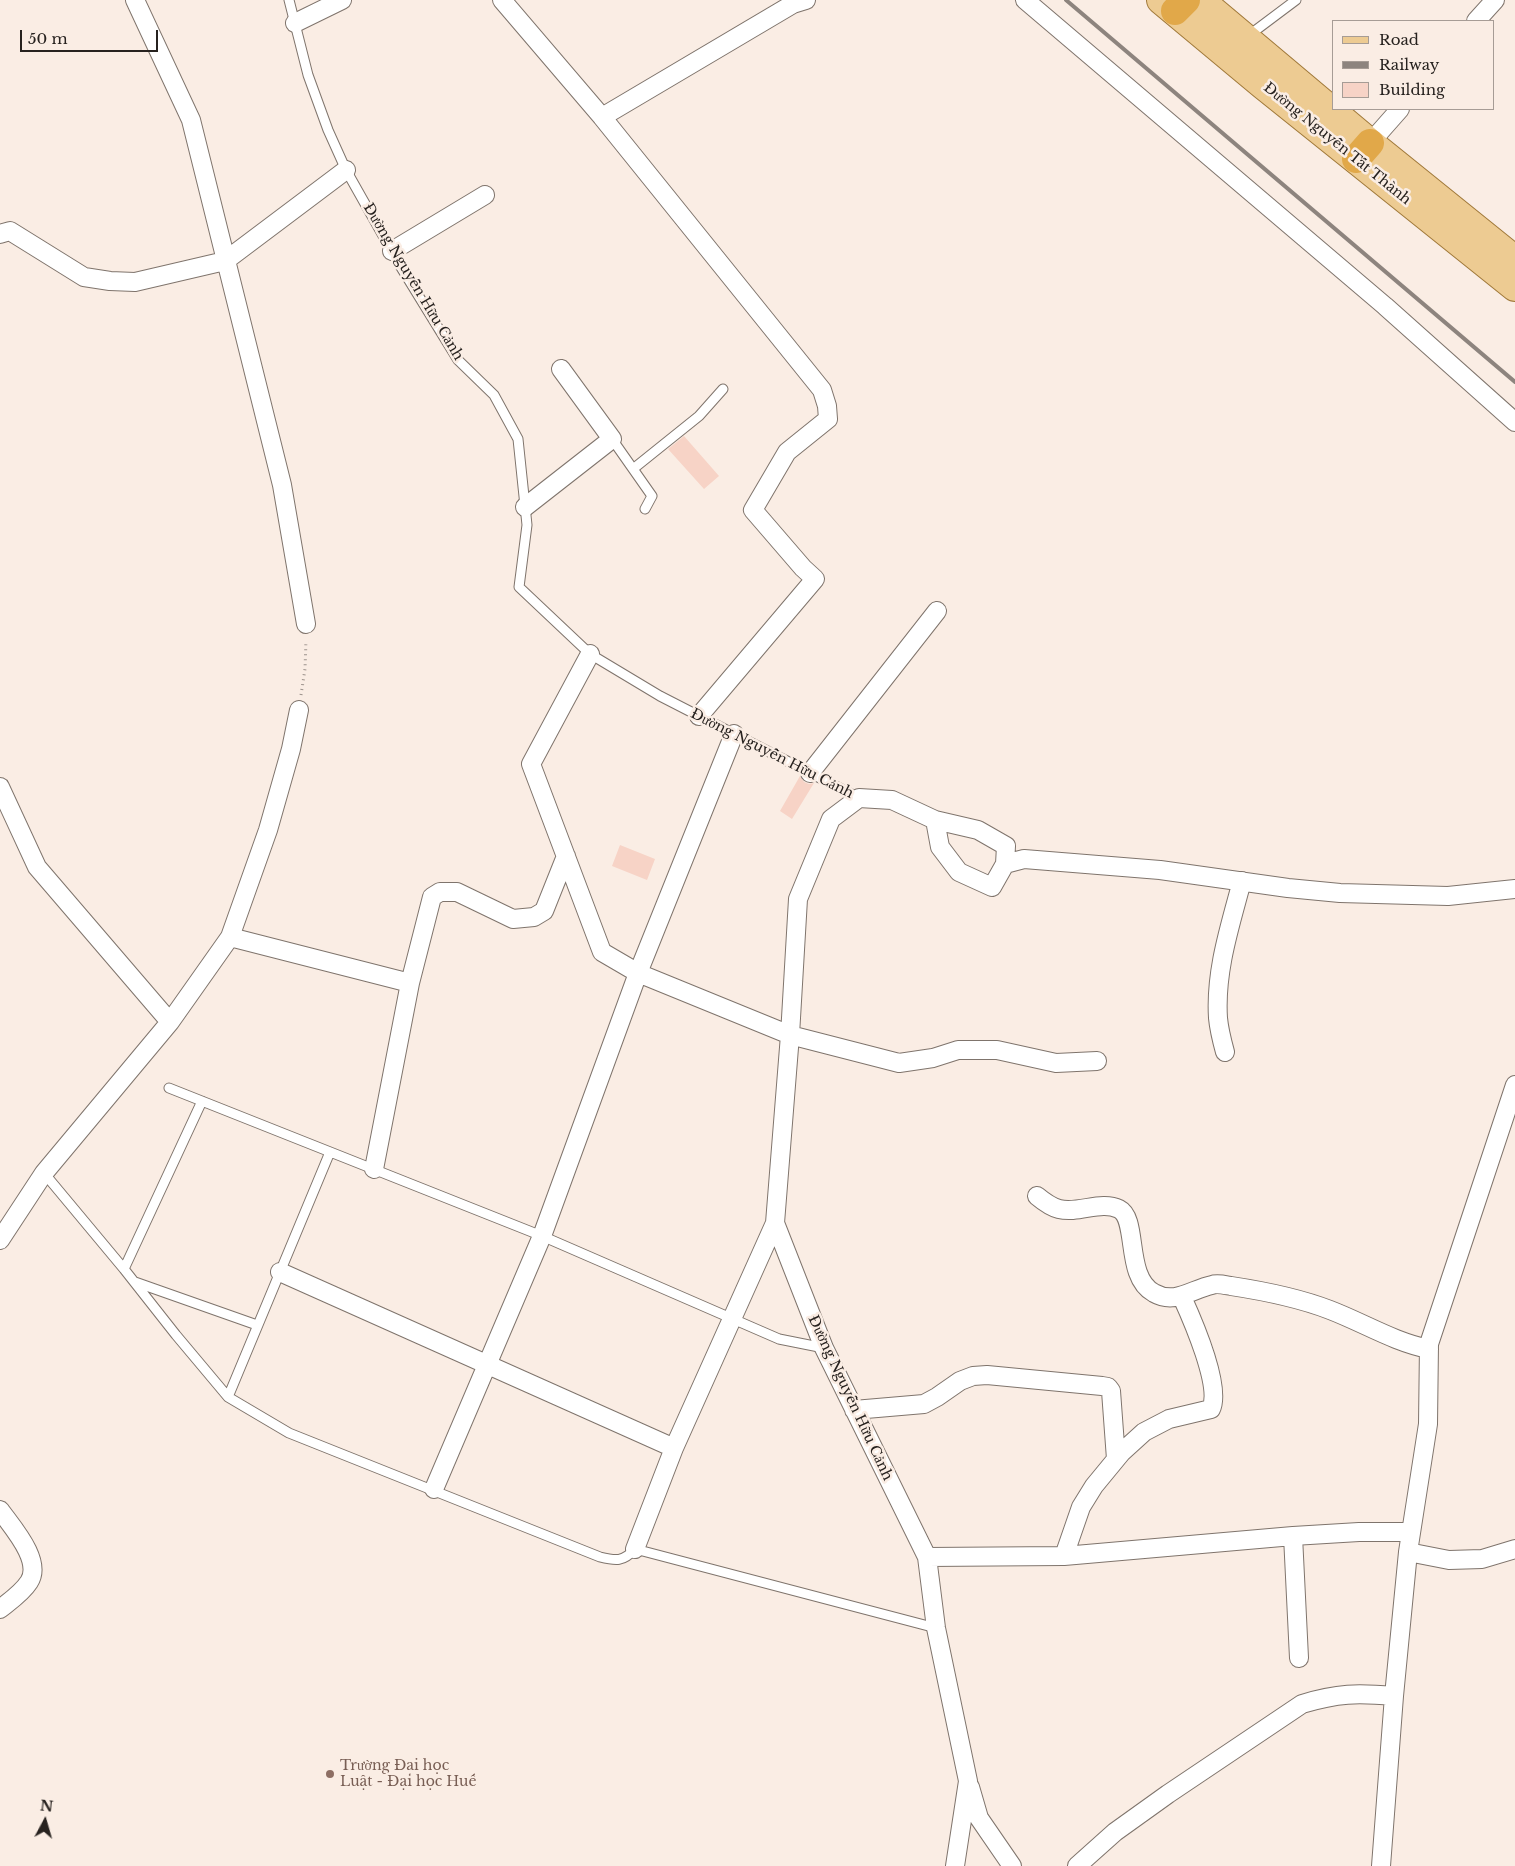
<!DOCTYPE html>
<meta charset="utf-8">
<style>
body{margin:0}
#map{position:relative;width:1515px;height:1866px;overflow:hidden;background:#faede4;font-family:"Libre Baskerville",serif}
canvas{display:block}
.legend{position:absolute;left:1332px;top:20px;width:162px;height:90px;box-sizing:border-box;background:#faede4;border:1px solid #a69c95;margin:0;padding:6px 9px;list-style:none;font-size:15px;color:#27221f}
.legend li{display:flex;align-items:center;gap:10px;height:25px}
.legend b{width:25px;border:1px solid #a69c95}
.north{position:absolute;left:20px;top:1796px;width:50px;height:50px;-webkit-text-stroke:4px #faede4;paint-order:stroke;rotate:6deg;font-size:14px;font-weight:700;line-height:20px;text-align:center;color:#27221f}
.north::after{content:'';display:block;margin:auto;width:18px;height:22px;background:#27221f;clip-path:polygon(50% 0,100% 100%,50% 72%,0 100%)}
.scale{position:absolute;left:20px;top:30px;width:138px;height:22px;box-sizing:border-box;border:2px solid #27221f;border-top:0;padding-left:6px;font-size:15px;line-height:18px;white-space:nowrap;color:#27221f;-webkit-text-stroke:4px #faede4;paint-order:stroke}
</style>
<div id="map">
<canvas width="1515" height="1866"></canvas>
<ul class="legend">
<li><b style="height:6px;background:#edcb92"></b>Road</li>
<li><b style="height:6px;background:#8d847e"></b>Railway</li>
<li><b style="height:14px;background:#f7d3c6"></b>Building</li>
</ul>
<div class="north">N</div>
<div class="scale">50 m</div>
</div>
<script>
const ctx = document.querySelector('canvas').getContext('2d');
ctx.lineJoin = 'round';
function paint(path, color) { ctx.fillStyle = color; ctx.fill(path, 'evenodd'); }
function trace(path, color, width, dash) { ctx.strokeStyle = color; ctx.lineWidth = width; ctx.lineCap = dash ? 'butt' : 'round'; ctx.setLineDash(dash || []); ctx.stroke(path); }
function write(font, color, halo, rows, align = 'center') {
  ctx.font = font + ' "Libre Baskerville",serif'; ctx.lineWidth = 5; ctx.setLineDash([]); ctx.textBaseline = 'middle'; ctx.strokeStyle = halo; ctx.fillStyle = color; for (const [text, x, y, turn = 0] of rows) {
    ctx.save(); ctx.translate(x, y); ctx.rotate((+turn || 0) * Math.PI / 180); ctx.textAlign = isNaN(turn) ? turn : align; if (halo) ctx.strokeText(text, 0, 0); ctx.fillText(text, 0, 0); ctx.restore();
  }
}
paint(new Path2D(`
 M684,436L719,476L704,489L668,449Z
 M800,776L804,782L809,784L814,783L792,819L780,811Z
 M620,845L655,859L647,880L612,866Z`), '#f7d3c6');
const lane = new Path2D(`
 M289,0L308,75L328,130L346,170L399,264L458,360L494,395L518,439L527,525L519,587L590,654L660,696L859,798
 M1248,36L1296,0
 M612,439L652,496L645,509
 M633,469L699,416L723,389
 M169,1088L542,1236L779,1339L824,1348
 M44,1173L124,1269L176,1335L228,1397L289,1433L600,1557C616,1561 623,1562 635,1549L936,1628
 M124,1269L202,1101
 M135,1282L257,1325
 M228,1397L330,1152`);
const street = new Path2D(`
 M135,0L191,120L282,485L306,624
 M502,0L602,117L822,390L827,406L828,419L787,452L753,510L803,568L815,579L699,716
 M1025,0L1385,306L1515,422
 M1476,21L1495,0
 M295,23L342,0
 M602,117L793,4L806,0
 M1370,143L1400,109
 M0,234L10,231L84,277L110,281L135,282L225,261L346,170
 M392,251L485,195
 M525,507L612,439L561,369
 M590,654L531,764L602,952L638,973L790,1035L899,1063L933,1058L958,1050H997L1056,1063L1097,1061
 M810,773L937,611
 M0,787L37,867L170,1022
 M935,820L978,830L1006,846L1005,864
 M230,937L410,983
 M1225,1052C1222,1041 1219,1029 1218,1018C1215,971 1230,926 1242,881
 M374,1169L410,983L432,897L440,892H457L513,919L534,917L544,911L566,856
 M1037,1196C1043,1201 1051,1207 1059,1209C1079,1214 1101,1200 1119,1209C1139,1219 1124,1277 1154,1293C1175,1305 1192,1289 1212,1285C1217,1283 1225,1285 1231,1286C1264,1291 1299,1298 1330,1310C1364,1323 1394,1342 1429,1349
 M0,1240L44,1173L170,1022L230,937L268,830L291,749L299,710
 M280,1272L674,1448
 M854,1410L924,1404L937,1397L960,1381L973,1376L987,1375L1102,1386L1108,1387L1111,1391L1116,1459
 M434,1489L542,1236L638,973L734,734
 M0,1510C12,1527 43,1561 29,1582C22,1593 10,1601 0,1609
 M1293,1536L1299,1658
 M635,1549L674,1448L775,1223
 M1408,1552L1449,1560L1482,1559L1515,1549
 M1064,1556L1081,1507L1094,1486L1122,1452L1144,1432L1169,1419L1211,1409C1222,1387 1192,1319 1182,1297
 M927,1557L1064,1556L1293,1536L1359,1532H1411
 M970,1787L979,1818L1012,1866
 M955,1866L968,1781L936,1628L927,1557L824,1348L775,1223L790,1035L798,899L831,819L859,798L892,800L935,820L940,847L959,872L992,887L1005,864L1024,859L1160,870L1288,888L1340,893L1448,896L1515,889
 M1077,1866L1115,1832L1168,1794L1302,1704C1338,1693 1357,1693 1394,1696
 M1381,1866L1394,1696L1408,1552L1428,1424L1429,1344L1515,1085`);
const primary = new Path2D(`
 M1161,0L1263,85L1515,287
 M1200,0L1370,143L1515,260`);
const highway = new Path2D(`
 M1175,11L1186,0
 M1356,159L1370,143`);
trace(lane, '#7f746c', 11);
trace(street, '#7f746c', 20);
trace(primary, '#a0793a', 30);
trace(highway, '#a0793a', 30);
trace(new Path2D(`
 M301,695L305,669L306,641`), '#9c928c', 3, [1, 4]);
trace(lane, '#fff', 9);
trace(street, '#fff', 18);
trace(primary, '#edcb92', 28);
trace(highway, '#e1a849', 28);
trace(new Path2D(`
 M1066,0L1515,382`), '#8d847e', 4);
for (const [x, y, r, color] of [
 [330,1774,5,"#8d6e63"]
]) { const dot = new Path2D(); dot.arc(x, y, r, 0, 2 * Math.PI); ctx.fillStyle = color; ctx.fill(dot); trace(dot, '#faede4', 2); }
write('14px', '#27221f', '#faede4', [
 ["Đường Nguyễn Tất Thành",1337,144,39],
 ["Đường Nguyễn Hữu Cảnh",413,282,59],
 ["Đường Nguyễn Hữu Cảnh",772,754,27],
 ["Đường Nguyễn Hữu Cảnh",850,1398,65]
]);
write('14px', '#785e54', '#faede4', [
 ["Trường Đại học",340,1766],
 ["Luật - Đại học Huế",340,1782]
], 'left');
</script>
